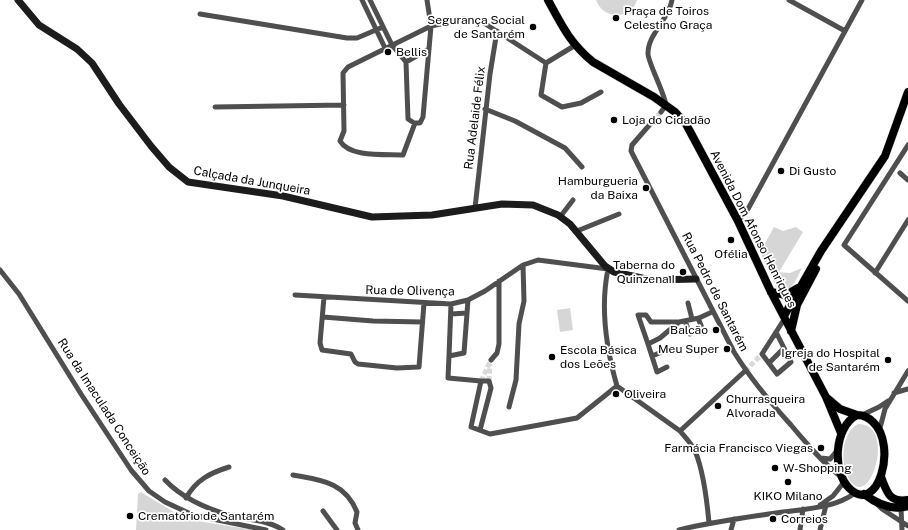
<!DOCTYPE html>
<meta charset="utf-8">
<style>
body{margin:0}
canvas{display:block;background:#fff}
</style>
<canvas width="908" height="530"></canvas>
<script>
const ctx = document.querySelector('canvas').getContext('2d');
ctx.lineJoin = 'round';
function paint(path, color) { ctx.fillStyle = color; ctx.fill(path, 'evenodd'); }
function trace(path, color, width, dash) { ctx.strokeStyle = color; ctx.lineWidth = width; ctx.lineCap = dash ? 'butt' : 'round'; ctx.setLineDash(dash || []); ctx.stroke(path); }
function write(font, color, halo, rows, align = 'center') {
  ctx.font = font + ' "Public Sans",sans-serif'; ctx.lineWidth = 3.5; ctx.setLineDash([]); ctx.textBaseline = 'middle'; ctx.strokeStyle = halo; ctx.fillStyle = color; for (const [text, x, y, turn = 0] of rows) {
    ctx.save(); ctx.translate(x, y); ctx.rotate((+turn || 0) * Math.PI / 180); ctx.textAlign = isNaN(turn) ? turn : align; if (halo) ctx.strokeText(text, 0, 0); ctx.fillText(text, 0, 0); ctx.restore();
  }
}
paint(new Path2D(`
 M596,0H637C631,20 603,20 596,0Z
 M774,227L783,231L796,227L803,232L779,272L790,273L802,268C797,277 790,298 777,289L760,252Z
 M570,308L573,330L560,332L557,310Z
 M858,424C896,423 872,508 851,482C840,467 840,433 858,424Z
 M141,492L185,519L254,530H136L138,494Z`), '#d6d6d6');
trace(new Path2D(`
 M652,122L661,112
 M745,371L762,354
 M481,381L491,360
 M489,381L490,364`), '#d9d9d9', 5, [5, 2.5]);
const primary = new Path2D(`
 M548,0C562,26 570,43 593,62L654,97L675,112L686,124L738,221L771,292L826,397L841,433
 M771,292L786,295L798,288
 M784,316L821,251L885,156L908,92
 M791,331L797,305L816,269
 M827,398L840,409L857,415
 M857,415C863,415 869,418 873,422C898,445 878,517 849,488C832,471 834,427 857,415Z
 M881,477C887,492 889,503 908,500
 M864,494C877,504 892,511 908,506`);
trace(primary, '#dbdbdb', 9);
trace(new Path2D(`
 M362,0L385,48
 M370,0L392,45L406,62L408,119L414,123H420L423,117L431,26L427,0
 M789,0L845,31
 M200,14L347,38H357L383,27
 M406,62L429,49
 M546,63L541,95L562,107L581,103L601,92
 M215,107L344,105
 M485,109L515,121L565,148L582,167
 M661,112L666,105C664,92 647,60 648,53C648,34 669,19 672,0
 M652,122L632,145L631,151L734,352C750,378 770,402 791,425C806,443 822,462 840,476
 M415,123L403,155C386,154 350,158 340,141L344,131L343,73L348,67L431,26L464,19L484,23L546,63L574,46
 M908,145L844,245L908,301
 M900,173L908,180
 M475,208L490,74L497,31
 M560,217L573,200
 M738,221L748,209L862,0
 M577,231L619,214
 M0,270L19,294L81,394L131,470L149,491L165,502L193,515L266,530
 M875,273L908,220
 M295,295L451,304L468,300L485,291L523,265L538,260L608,269C600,308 606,348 617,386L680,431C685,437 692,444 695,451C704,472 707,501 709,523
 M324,297L320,343L322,350L351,354L355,362L358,364L397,368L419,367L424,303
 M688,303L692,319
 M451,304L449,356L464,353L468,300
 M451,314L467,313
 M323,317L373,321L422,322
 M698,318L704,333
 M685,321L690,334
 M776,332L791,362L777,374L762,354L785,318
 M648,344L638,315H646L651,322H679
 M449,356L448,378L481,381
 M652,356L664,351
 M491,360L497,353L499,344V281
 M769,363L784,348
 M667,367L657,372L648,344L660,338L679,322L699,318L712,312
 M894,393L908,389
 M509,407L516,380L519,324L524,301L523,265
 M862,415L879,407L888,401
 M880,428L885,409L908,371
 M480,430L491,388L489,381H481L471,427L490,434L577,418L617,386
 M680,431L745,371
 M821,458L830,459L837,451
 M293,475C321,480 345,482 357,512L355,523L358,530
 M165,480C183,499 207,509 232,516C249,520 268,520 283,530
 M186,498C196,480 210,473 229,467
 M876,503L882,509L908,526
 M820,505L833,496L844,482
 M901,508L902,530
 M323,511L337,530
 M679,530C711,522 743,518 776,513C801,509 834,509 855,493
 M731,530L734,519
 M800,530L803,509
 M820,530L826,505`), '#4f4f4f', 5);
trace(new Path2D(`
 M18,0L39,25L77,49L92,63L119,104L151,146L169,167L188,182L283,196L372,217L432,215L502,204L533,205L558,215L570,224L605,266L614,272L651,280L696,279`), '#1c1c1c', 7);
trace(primary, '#000', 8);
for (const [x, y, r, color] of [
 [616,18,4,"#000"],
 [533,27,4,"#000"],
 [388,52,4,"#000"],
 [614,120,4,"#000"],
 [781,171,4,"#000"],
 [646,188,4,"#000"],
 [731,240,4,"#000"],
 [683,272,4,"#000"],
 [716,330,4,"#000"],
 [727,349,4,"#000"],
 [552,357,4,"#000"],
 [888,360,4,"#000"],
 [616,394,4,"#000"],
 [718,406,4,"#000"],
 [821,448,4,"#000"],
 [775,468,4,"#000"],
 [788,482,4,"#000"],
 [130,516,4,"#000"],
 [773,519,4,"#000"]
]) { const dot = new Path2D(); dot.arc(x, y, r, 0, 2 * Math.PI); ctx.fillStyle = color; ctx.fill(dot); trace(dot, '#fff', 1.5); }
write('12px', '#000', '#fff', [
 ["Praça de Toiros",624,11],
 ["Celestino Graça",624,25],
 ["Segurança Social",525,20,"right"],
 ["de Santarém",525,34,"right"],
 ["Bellis",396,52],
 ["Loja do Cidadão",622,120],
 ["Di Gusto",789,171],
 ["Hamburgueria",638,181,"right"],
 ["da Baixa",638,195,"right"],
 ["Ofélia",731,254,"center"],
 ["Taberna do",675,265,"right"],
 ["Quinzena I",675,279,"right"],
 ["Balcão",708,330,"right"],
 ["Meu Super",719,349,"right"],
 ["Escola Básica",560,350],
 ["dos Leões",560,364],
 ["Igreja do Hospital",880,353,"right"],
 ["de Santarém",880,367,"right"],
 ["Oliveira",624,394],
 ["Churrasqueira",726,399],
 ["Alvorada",726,413],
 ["Farmácia Francisco Viegas",813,448,"right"],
 ["W-Shopping",783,468],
 ["KIKO Milano",788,496,"center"],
 ["Crematório de Santarém",138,516],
 ["Correios",781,519]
], 'left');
write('12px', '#000', '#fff', [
 ["Rua Adelaide Félix",475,118,-83],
 ["Calçada da Junqueira",252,181,10],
 ["Avenida Dom Afonso Henriques",753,229,63],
 ["Rua de Olivença",410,291,1],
 ["Rua Pedro de Santarém",715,292,63],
 ["Rua da Imaculada Conceição",104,407,57]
]);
</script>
